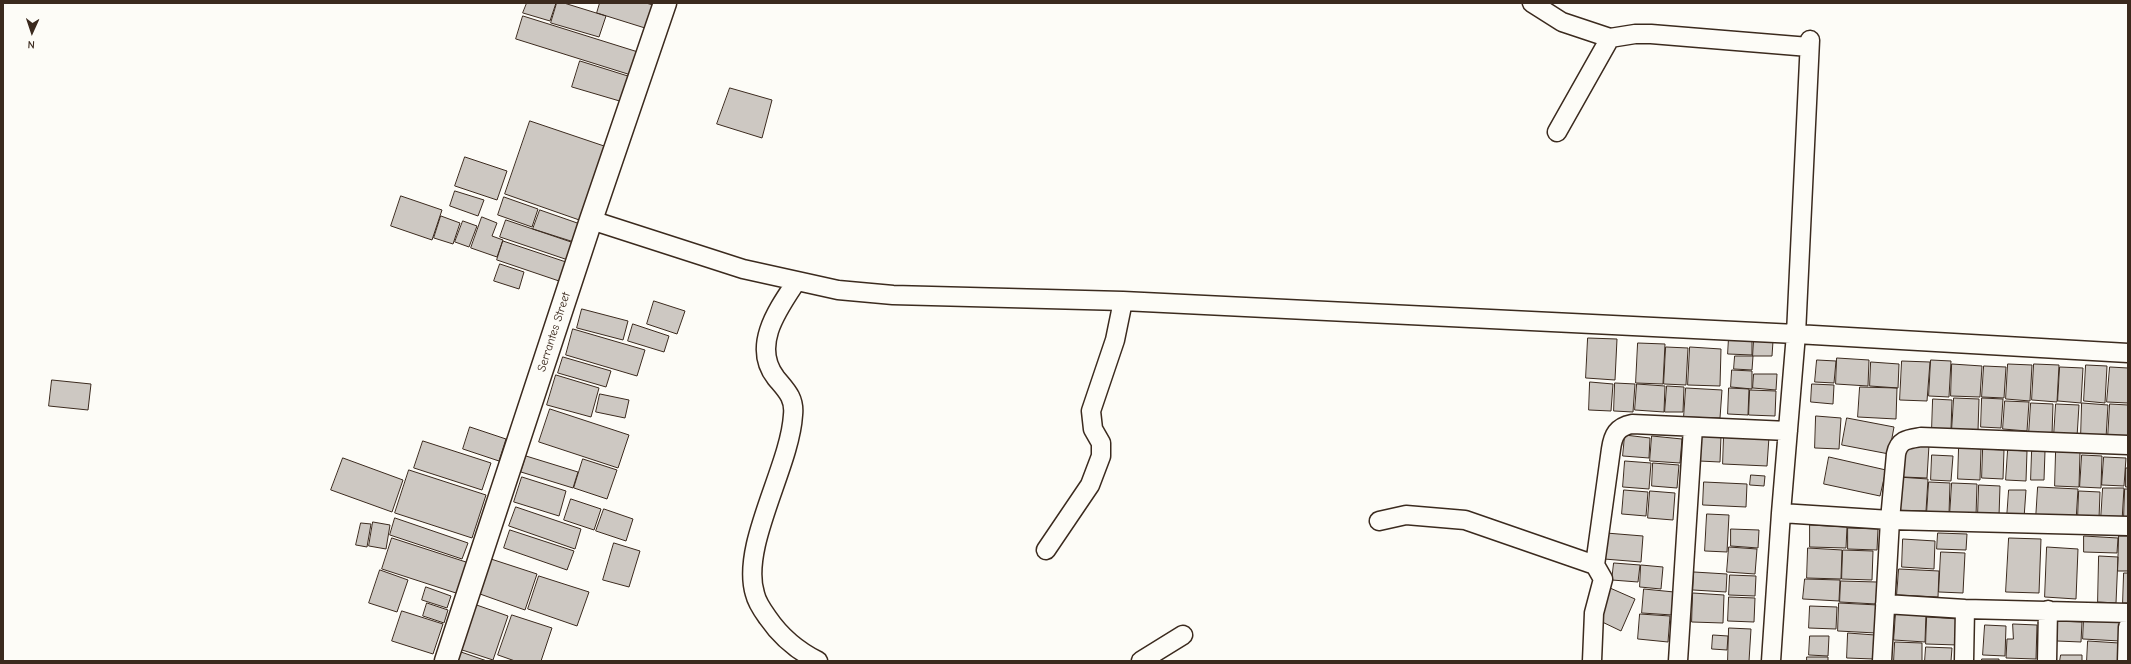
<!DOCTYPE html>
<style>
body{margin:0}
#map{position:relative;width:2131px;height:664px;overflow:hidden;background:#fdfcf7;font-family:"Comic Neue",sans-serif}
canvas{display:block}
.frame{position:absolute;inset:0;border:4px solid #3b2a1e;pointer-events:none}
.north{position:absolute;left:12px;top:12px;width:40px;height:40px;-webkit-text-stroke:3px #fdfcf7;paint-order:stroke;rotate:183deg;font-size:11px;font-weight:700;line-height:16px;text-align:center;color:#3b2a1e}
.north::after{content:'';display:block;margin:auto;width:14px;height:18px;background:#3b2a1e;clip-path:polygon(50% 0,100% 100%,50% 72%,0 100%)}
</style>
<div id="map">
<canvas width="2131" height="664"></canvas>
<div class="frame"></div>
<div class="north">N</div>
</div>
<script>
const ctx = document.querySelector('canvas').getContext('2d');
ctx.lineJoin = 'round';
function paint(path, color) { ctx.fillStyle = color; ctx.fill(path, 'evenodd'); }
function trace(path, color, width, dash) { ctx.strokeStyle = color; ctx.lineWidth = width; ctx.lineCap = dash ? 'butt' : 'round'; ctx.setLineDash(dash || []); ctx.stroke(path); }
function write(font, color, halo, rows, align = 'center') {
  ctx.font = font + ' "Comic Neue",sans-serif'; ctx.lineWidth = 3; ctx.setLineDash([]); ctx.textBaseline = 'middle'; ctx.strokeStyle = halo; ctx.fillStyle = color; for (const [text, x, y, turn = 0] of rows) {
    ctx.save(); ctx.translate(x, y); ctx.rotate((+turn || 0) * Math.PI / 180); ctx.textAlign = isNaN(turn) ? turn : align; if (halo) ctx.strokeText(text, 0, 0); ctx.fillText(text, 0, 0); ctx.restore();
  }
}
const building = new Path2D(`
 M527,3H556L550,21L523,13Z
 M557,3H564L606,16L599,37L551,23Z
 M600,3H646L653,5L645,28L597,13Z
 M523,16L638,52L631,75L516,39Z
 M580,61L631,77L623,102L572,87Z
 M730,88L772,100L762,138L717,124Z
 M530,121L610,148L585,222L505,194Z
 M465,157L507,171L497,200L455,186Z
 M455,191L484,200L478,216L450,206Z
 M401,196L442,210L432,240L391,226Z
 M504,197L538,209L532,227L498,215Z
 M540,210L583,225L577,243L533,229Z
 M441,216L460,223L453,244L434,238Z
 M482,217L497,223L492,236L503,240L497,257L471,248Z
 M506,220L577,244L571,261L500,237Z
 M463,221L477,226L469,247L455,242Z
 M503,241L569,263L562,282L497,260Z
 M500,264L524,272L519,289L494,281Z
 M654,301L685,311L677,334L647,324Z
 M582,309L628,321L623,340L577,328Z
 M633,324L669,336L664,352L628,341Z
 M573,329L645,350L637,376L566,355Z
 M1729,337L1752,338V355L1728,354Z
 M1588,338L1617,339L1615,380L1586,378Z
 M1754,340L1773,341L1772,356H1753Z
 M1638,343L1665,344L1663,384L1636,383Z
 M1666,347L1688,348L1686,385L1664,384Z
 M1690,347L1721,349L1720,386L1688,385Z
 M1735,356H1753L1752,370L1734,369Z
 M563,357L611,371L606,387L558,373Z
 M1837,358L1869,360L1868,386L1836,384Z
 M1817,360L1836,361L1834,383L1815,382Z
 M1931,360L1951,361L1949,397L1929,396Z
 M1902,361L1930,362L1927,401L1900,400Z
 M1871,362L1899,364L1898,388L1870,386Z
 M1952,364L1982,366L1980,397L1951,396Z
 M2008,364L2032,365L2030,401L2006,399Z
 M2034,364L2059,365L2057,402L2032,400Z
 M2086,365L2107,366L2105,403L2084,401Z
 M1984,366L2006,367L2004,398L1982,397Z
 M2060,367L2083,368L2081,403L2058,401Z
 M2110,367L2128,368V403L2107,402Z
 M1732,370L1752,371V389L1731,387Z
 M1754,374H1777L1776,390L1753,388Z
 M556,375L599,388L591,417L547,405Z
 M52,380L91,384L88,410L49,406Z
 M1590,382L1613,384L1611,411L1589,410Z
 M1615,383L1635,384L1633,412L1614,411Z
 M1637,384L1665,386L1664,412L1635,410Z
 M1812,384L1834,385L1833,404L1811,402Z
 M1667,386L1684,387L1683,412H1665Z
 M1860,387L1897,388L1896,419L1858,417Z
 M1686,388L1722,390L1720,418L1684,417Z
 M1729,388L1749,389L1748,415L1728,414Z
 M1750,390L1776,391L1775,416L1749,415Z
 M600,394L629,400L625,418L596,412Z
 M1954,398L1979,399L1978,431L1952,430Z
 M1982,398L2003,399L2001,428L1981,427Z
 M1933,399L1952,400L1951,430L1932,429Z
 M2005,401L2029,402L2027,431L2003,429Z
 M2031,403L2053,404L2052,435L2029,434Z
 M2082,403L2108,405L2106,438L2081,437Z
 M2056,404L2079,405L2077,437L2054,436Z
 M2110,404L2128,405V439L2108,438Z
 M550,409L629,435L618,468L539,442Z
 M1816,416L1841,418L1839,449L1815,448Z
 M1847,418L1894,427L1889,454L1842,445Z
 M470,427L506,439L499,461L463,449Z
 M1625,435L1650,438L1649,458L1623,456Z
 M1700,435L1721,436L1720,462L1699,461Z
 M1724,435L1769,437L1767,466L1723,464Z
 M1652,436L1682,439L1680,463L1650,461Z
 M423,441L491,463L482,490L414,468Z
 M1905,444L1929,445L1927,478L1903,477Z
 M1959,447L1981,449L1980,480L1958,479Z
 M1983,449L2004,450L2003,479L1982,478Z
 M2008,450L2027,451L2026,481L2006,480Z
 M2032,451H2045L2044,480H2031Z
 M2056,451L2080,452L2079,487L2055,486Z
 M1932,455L1953,456L1951,481L1931,480Z
 M2082,455L2102,456L2101,488L2080,487Z
 M526,456L578,472L573,488L521,472Z
 M1829,457L1886,470L1880,496L1824,484Z
 M2104,457L2126,458L2124,486L2102,485Z
 M343,458L403,480L392,512L331,490Z
 M583,459L617,470L607,499L574,488Z
 M1625,461L1651,463L1649,489L1623,487Z
 M1653,463L1679,465L1677,488L1652,486Z
 M2126,468H2128V487H2126Z
 M409,470L486,495L472,538L395,513Z
 M1751,475L1765,476L1764,486L1750,485Z
 M522,477L566,491L559,516L514,502Z
 M1898,477L1928,479L1926,511L1897,510Z
 M1704,482L1747,484L1746,507L1703,505Z
 M1929,482L1950,483L1949,514L1927,513Z
 M1952,483L1977,484L1976,516L1950,515Z
 M1979,485L2000,486L1999,516L1978,515Z
 M2038,487L2078,489L2076,521L2036,519Z
 M2103,488H2124L2122,521L2101,520Z
 M2125,489H2128V518H2124Z
 M1624,490L1648,492L1646,516L1622,514Z
 M2009,490H2026L2024,518H2007Z
 M1650,491L1675,493L1673,520L1648,518Z
 M2079,491L2100,492L2099,519L2078,518Z
 M571,499L601,509L594,530L564,520Z
 M516,507L581,529L575,549L509,526Z
 M604,509L633,519L626,541L596,531Z
 M1707,514L1729,515L1727,552L1705,551Z
 M395,518L468,543L462,559L390,535Z
 M373,522L390,525L386,549L369,546Z
 M361,523L371,524L367,547L356,545Z
 M1810,525L1847,527L1846,548L1810,547Z
 M1848,528L1878,529L1877,550L1848,549Z
 M1731,529L1759,530L1758,548L1731,546Z
 M510,530L574,551L567,570L504,548Z
 M1606,533L1643,536L1641,562L1604,559Z
 M1938,533L1967,534L1966,550L1937,549Z
 M2084,536L2118,538L2117,553L2084,552Z
 M2119,536H2128V571H2118Z
 M392,538L469,563L459,594L382,569Z
 M2009,538L2041,539L2039,593L2006,592Z
 M1903,539L1935,541L1934,569L1902,567Z
 M614,543L640,551L629,587L603,580Z
 M1729,547L1757,549L1755,574L1727,572Z
 M2047,547L2078,549L2076,599L2045,597Z
 M1808,548L1842,550L1841,579L1807,578Z
 M1843,550L1873,551L1872,580L1842,579Z
 M1941,552L1965,553L1963,593L1939,592Z
 M2099,556L2118,557L2116,603L2098,602Z
 M491,559L537,574L525,610L480,594Z
 M1614,563L1640,565L1638,582L1612,580Z
 M1641,565L1663,567L1661,589L1640,587Z
 M1899,569L1939,571L1938,597L1897,595Z
 M380,570L408,580L397,612L369,603Z
 M1694,572L1727,574L1726,592L1693,590Z
 M2124,573H2128V603H2123Z
 M1730,575L1756,576L1755,596L1729,595Z
 M539,576L589,592L577,626L528,609Z
 M1805,579L1840,580L1839,601L1803,599Z
 M1841,581L1877,582L1876,604L1840,602Z
 M426,587L451,596L447,608L422,600Z
 M1610,588L1635,599L1621,631L1596,619Z
 M1644,589L1674,592L1672,615L1642,613Z
 M1693,593L1724,595L1723,623L1692,622Z
 M1729,597L1755,598L1754,622L1728,621Z
 M468,602L508,616L493,660L453,647Z
 M427,603L448,610L444,623L423,616Z
 M1839,603L1878,605L1876,633L1838,631Z
 M1810,606L1837,607L1836,629L1809,628Z
 M402,611L443,624L433,654L392,641Z
 M1896,612L1926,613L1925,642L1894,640Z
 M1640,614L1670,616L1668,642L1638,639Z
 M512,615L552,628L541,661H515L498,655Z
 M1927,617L1959,619L1958,645L1926,644Z
 M2084,618L2121,620L2120,641L2083,639Z
 M2058,621L2082,622L2081,642L2057,641Z
 M2013,624L2037,625L2036,659L2006,658L2007,639H2013Z
 M1985,625L2006,626L2005,656L1983,655Z
 M1729,628L1751,629L1749,661H1728Z
 M1848,633L1875,635L1874,659L1847,658Z
 M1713,635L1728,636L1727,650L1712,649Z
 M1810,636H1829L1828,656L1809,655Z
 M2088,641L2119,643L2118,661H2087Z
 M1895,642L1922,643V661H1894Z
 M1926,647L1952,648L1951,661H1925Z
 M461,652L487,661H458Z
 M2061,655H2082V661H2060Z
 M1807,657H1828V661H1807Z
 M1982,659H1999V661H1982Z`);
paint(building, '#cdc8c2');
trace(building, '#3b2a1e', 1);
const street = new Path2D(`
 M1532,3L1562,22L1610,38
 M1557,132L1610,38L1635,34H1651L1809,47
 M591,220L743,269L838,290L893,295L1123,301L1796,334L2128,353
 M796,282C778,309 751,346 776,378C786,390 795,398 793,415C790,467 740,546 755,594C757,603 763,611 768,618C781,637 798,651 818,661
 M1781,513L1890,520L2128,526
 M1379,521L1406,515L1465,520L1595,565
 M1046,550L1090,485L1101,456V443L1093,429L1091,411L1115,340L1123,301
 M1885,604L1965,609L2128,613
 M1141,661L1183,635
 M1592,661L1594,613L1603,579L1595,565L1611,449C1613,435 1617,427 1632,424L1788,431
 M1678,661L1693,427
 M1771,661L1781,513L1796,334L1810,40
 M1882,661L1890,520L1896,454C1899,439 1909,439 1921,437L2128,445
 M1964,661L1965,609
 M2047,661L2048,610
 M2127,661L2128,627`);
const primary = new Path2D(`
 M446,661L591,220L665,3`);
trace(street, '#3b2a1e', 21);
trace(primary, '#3b2a1e', 25);
trace(street, '#fdfcf7', 18);
trace(primary, '#fdfcf7', 22);
write('12px', '#3b2a1e', '#fdfcf7', [
 ["Serrantes Street",554,332,-72]
]);
</script>
